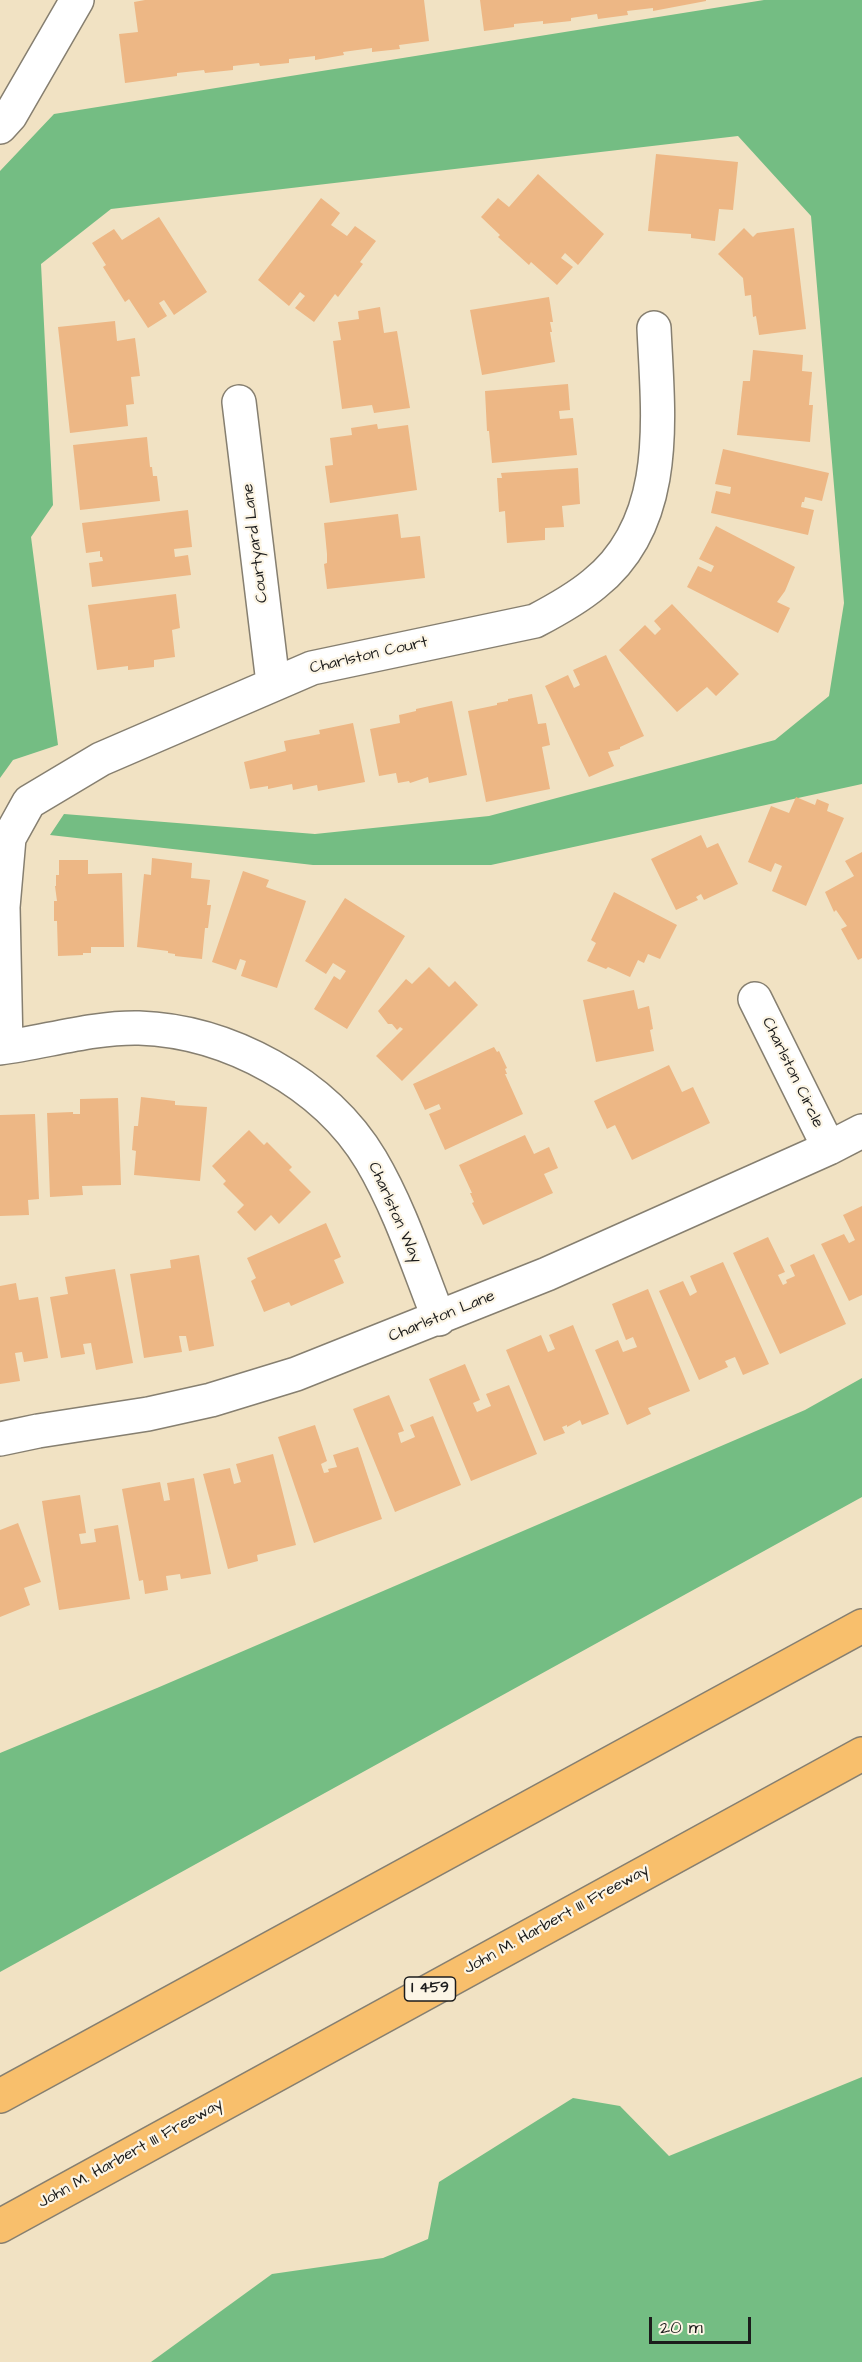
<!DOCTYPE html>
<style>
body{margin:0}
#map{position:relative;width:862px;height:2362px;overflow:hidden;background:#f1e2c3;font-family:"Architects Daughter",sans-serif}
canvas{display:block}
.scale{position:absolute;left:649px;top:2317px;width:102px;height:27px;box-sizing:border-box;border:3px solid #1c1c1c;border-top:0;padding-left:8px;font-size:18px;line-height:21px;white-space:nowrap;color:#1c1c1c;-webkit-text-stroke:4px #fcf5e5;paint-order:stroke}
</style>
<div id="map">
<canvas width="862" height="2362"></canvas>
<div class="scale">20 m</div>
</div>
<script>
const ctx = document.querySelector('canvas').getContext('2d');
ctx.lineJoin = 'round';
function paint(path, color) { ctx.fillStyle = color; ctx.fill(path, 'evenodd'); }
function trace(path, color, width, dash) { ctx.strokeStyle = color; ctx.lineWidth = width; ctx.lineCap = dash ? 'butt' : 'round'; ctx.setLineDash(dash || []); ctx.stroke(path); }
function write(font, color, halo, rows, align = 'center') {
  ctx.font = font + ' "Architects Daughter",sans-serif'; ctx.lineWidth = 4.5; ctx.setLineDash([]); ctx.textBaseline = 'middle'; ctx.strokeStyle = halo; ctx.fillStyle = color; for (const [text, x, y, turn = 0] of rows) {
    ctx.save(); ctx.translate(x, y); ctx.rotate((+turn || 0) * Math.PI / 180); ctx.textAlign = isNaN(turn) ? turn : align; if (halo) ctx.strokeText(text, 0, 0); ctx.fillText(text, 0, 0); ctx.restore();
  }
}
paint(new Path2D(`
 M764,0H862V784L491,865H313L50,835L64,814L315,834L489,816L775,740L829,696L844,603L811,216L738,136L111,209L41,264L53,505L31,537L58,745L13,760L0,778V171L54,114Z
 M862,1378V1497L0,1972V1753L157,1688L805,1410Z
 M862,2077V2362H151L272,2274L383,2258L428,2239L439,2182L573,2098L620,2106L669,2156Z`), '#74bd83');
paint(new Path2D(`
 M145,0H424L429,41L399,45L400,49L372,52V48L343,52L344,55L315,60V56L289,59V63L260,66L259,63L233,66V70L205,73L204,70L177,73V76L125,83L119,34L138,32L134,2Z
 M480,0H706V1L653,11V8L627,11L628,15L598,19L597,14L571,18V21L543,24V21L514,24V27L484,31Z
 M656,154L738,162L733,210L719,209L715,241L691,238V234L648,231Z
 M538,174L604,234L578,265L565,253L561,258L573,267L557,285L531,262L529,265L498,237L500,235L481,217L498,198L509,207Z
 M321,198L340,213L331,225L347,236L355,226L376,241L360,262L363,264L338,297L335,294L314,322L295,308L305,296L300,292L289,306L258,280Z
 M159,217L207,292L174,315L164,300L159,303L167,316L148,328L129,299L125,302L103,267L106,265L92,243L114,229L122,240Z
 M744,228L753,237L757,233L794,228L806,329L759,335L756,316L753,317L751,295L745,296L743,278L718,254Z
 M549,297L553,322H550L552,332H550L555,362L482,375L470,310Z
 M380,307L384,333L397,331L410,408L374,413L372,405L342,409L333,341L341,340L338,322L359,319L358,311Z
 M115,321L117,341L135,338L140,376L131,377L134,404L126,405L128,426L70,433L58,327Z
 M753,350L803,355L802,371L812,372L809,405H813L810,442L737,435L743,381H750Z
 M568,384L570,410L559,411L560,419L573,418L577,455L492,463L489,431H487L485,391Z
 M377,424L378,429L408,425L417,490L330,503L325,466L333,465L330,438L352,435L351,428Z
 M147,437L150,467H152L153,476H157L160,501L80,510L73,445Z
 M723,449L829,473L822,501L805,497L804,502H802L801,507L814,510L808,535L711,513L716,491L730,494L731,487L715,484Z
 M578,468L580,504L562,506L564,527L545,528V540L507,543L505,511L499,512L497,478H502L501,473Z
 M188,510L192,547L174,549L175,557L188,555L191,575L92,587L89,563L103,561L102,557H100V551L86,553L82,523Z
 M398,514L401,538L420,536L425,578L327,589L324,564L327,563V554L324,523Z
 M716,526L795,567L785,591L777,602L790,608L778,633L687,587L698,566L711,572L714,566L699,559Z
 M176,594L180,628L172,630L175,657L154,660V667L128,670V666L97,670L88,605Z
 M672,604L739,674L716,696L707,687L677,712L619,650L645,625L655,635L661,629L654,621Z
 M606,655L644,736L620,747V749L608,752L614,766L589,777L545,686L568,675L574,688L580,685L573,670Z
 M532,694L538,724L546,723L550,745L542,747L550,789L486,802L468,711L497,705V703L508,701V699Z
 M452,701L467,775L429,783L428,777L410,783L409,781L398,783L396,773L379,776L370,729L400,723L399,715L416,711V709Z
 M353,723L365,782L318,791L317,785L293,790L292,784L268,789V786L250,789L244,762L286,751L284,741L320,734L319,730Z
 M796,797L815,805L817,799L829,804L827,811L844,818L806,906L772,891L782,866L775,863L771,872L748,862L771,806L789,813Z
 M701,835L707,848L718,843L738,884L704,900L701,894L696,897L698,900L676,910L651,859Z
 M862,852V958L858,960L841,929L847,926L836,910L834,912L825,892L854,876L845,861Z
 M152,858L192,863L191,878L210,880L207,905H211L208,928H205L202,959L175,956V954L168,953V951L137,947L144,874L151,875Z
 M59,860H88V874L122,873L124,947H91V953H83V955L58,956L57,921H54V901H57L55,886H56V875H59Z
 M243,871L269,880L266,887L306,901L277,988L241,976L246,961L240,959L236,970L212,962Z
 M614,892L677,925L660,959L648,954L644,963L638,960L630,977L608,967L606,969L587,961L596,943L591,940Z
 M345,898L405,936L347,1029L314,1009L334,976L340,980L346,971L333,963L326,974L305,961Z
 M429,967L449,987L455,981L478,1005L402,1081L376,1056L403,1029L400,1027L397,1030L392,1024H388L378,1011L406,979L412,984Z
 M634,990L638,1009L649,1006L653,1029L650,1030L654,1051L596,1062L583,1000Z
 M494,1047L497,1052L499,1051L507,1068L505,1069L507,1074H505L523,1114L445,1150L429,1114L441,1109L439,1104L425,1110L413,1084Z
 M669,1065L682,1092L693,1087L710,1123L632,1160L615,1125L607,1129L594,1101Z
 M141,1097L175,1101V1105L207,1107L200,1181L134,1175L136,1151L132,1150L134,1126H138Z
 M118,1098L121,1185L82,1186L83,1195L50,1197L47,1113L73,1112V1114H80V1099Z
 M35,1114L39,1199L28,1200L29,1215L0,1216V1115Z
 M249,1130L264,1145L267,1142L292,1167L289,1170L311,1192L279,1224L271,1215L255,1231L237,1212L244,1205L223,1184L226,1181L212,1166Z
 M525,1135L534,1154L549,1147L558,1168L544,1174L553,1193L483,1225L472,1203L474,1202L470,1193H472L459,1165Z
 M862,1206V1295L849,1301L821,1244L844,1234L849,1243L855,1240L843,1215Z
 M326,1223L341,1257L334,1260L344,1283L291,1306L289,1302L264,1312L251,1281L256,1278L247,1258Z
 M768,1237L785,1272L778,1275L783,1285L787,1283L786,1280L795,1276L790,1265L814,1254L846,1324L780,1354L733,1253Z
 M199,1255L214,1346L189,1351L186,1336H179L182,1352L144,1358L130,1274L171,1268L170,1260Z
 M723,1262L769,1364L743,1375L735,1357L725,1361L728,1367L699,1380L659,1291L683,1281L690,1296L697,1292L690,1276Z
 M115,1269L133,1363L96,1370L91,1343L83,1344L85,1354L61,1358L50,1297L68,1294L65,1277Z
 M16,1283L19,1300L38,1297L48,1358L24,1362L22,1352L15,1353L20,1381L0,1384V1286Z
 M648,1289L690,1391L648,1408L651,1414L627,1425L595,1350L618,1340L623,1352L637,1347L633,1337L626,1340L612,1304Z
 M573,1325L609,1414L582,1425L580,1420L567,1427V1425L562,1427L565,1433L544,1441L506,1350L541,1335L548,1352L555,1349L549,1335Z
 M465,1364L480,1400L473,1403L477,1412L491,1406L486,1394L509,1385L537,1454L471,1481L429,1379Z
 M389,1395L404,1431L398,1433L401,1443L415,1437L410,1425L433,1416L461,1485L395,1512L353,1409Z
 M315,1425L327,1461L321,1464L324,1473L329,1472L328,1469L337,1467L333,1455L358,1447L382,1519L314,1543L278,1437Z
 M273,1454L296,1545L257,1555L258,1561L228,1569L203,1474L230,1468L234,1484L241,1482L236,1464Z
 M194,1478L211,1574L181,1579L180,1574L166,1576L168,1590L145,1594L143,1580L139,1581L122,1489L160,1482L164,1501L170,1500L167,1483Z
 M80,1495L86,1533L79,1534L81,1544L96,1542L94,1529L118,1525L130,1599L59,1610L42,1501Z
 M18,1523L41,1582L24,1588L30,1605L0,1617V1530Z`), '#edb785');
const minor = new Path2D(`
 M0,127L10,116L77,0
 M239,402L273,683
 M755,999L829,1148
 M6,1047L3,907L9,838L29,802L101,759L312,668L535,621C556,610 576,599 594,584C672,522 658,416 654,328
 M0,1048C45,1042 94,1027 139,1028C228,1031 325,1083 371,1160C400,1209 418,1266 439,1319
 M0,1439L38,1431L148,1414L211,1400L296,1374L547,1274L829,1148L862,1131`);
const motorway = new Path2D(`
 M0,2096L862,1626
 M0,2226L862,1754`);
trace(minor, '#867f70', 36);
trace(motorway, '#867f70', 36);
trace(minor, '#fff', 33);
trace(motorway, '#f8bf6c', 33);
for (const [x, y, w] of [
 [430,1989,51]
]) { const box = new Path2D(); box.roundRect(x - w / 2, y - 12, w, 24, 4.5); ctx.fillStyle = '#fcf5e5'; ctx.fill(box); trace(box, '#1c1c1c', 1.5); }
write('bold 15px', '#1c1c1c', null, [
 ["I 459",430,1989]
]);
write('16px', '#1c1c1c', '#fcf5e5', [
 ["Courtyard Lane",256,543,-97],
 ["Charlston Court",369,656,-13],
 ["Charlston Circle",792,1073,64],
 ["Charlston Way",394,1213,66],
 ["Charlston Lane",442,1317,-22],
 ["John M. Harbert III Freeway",557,1920,-29],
 ["John M. Harbert III Freeway",131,2154,-29]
]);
</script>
